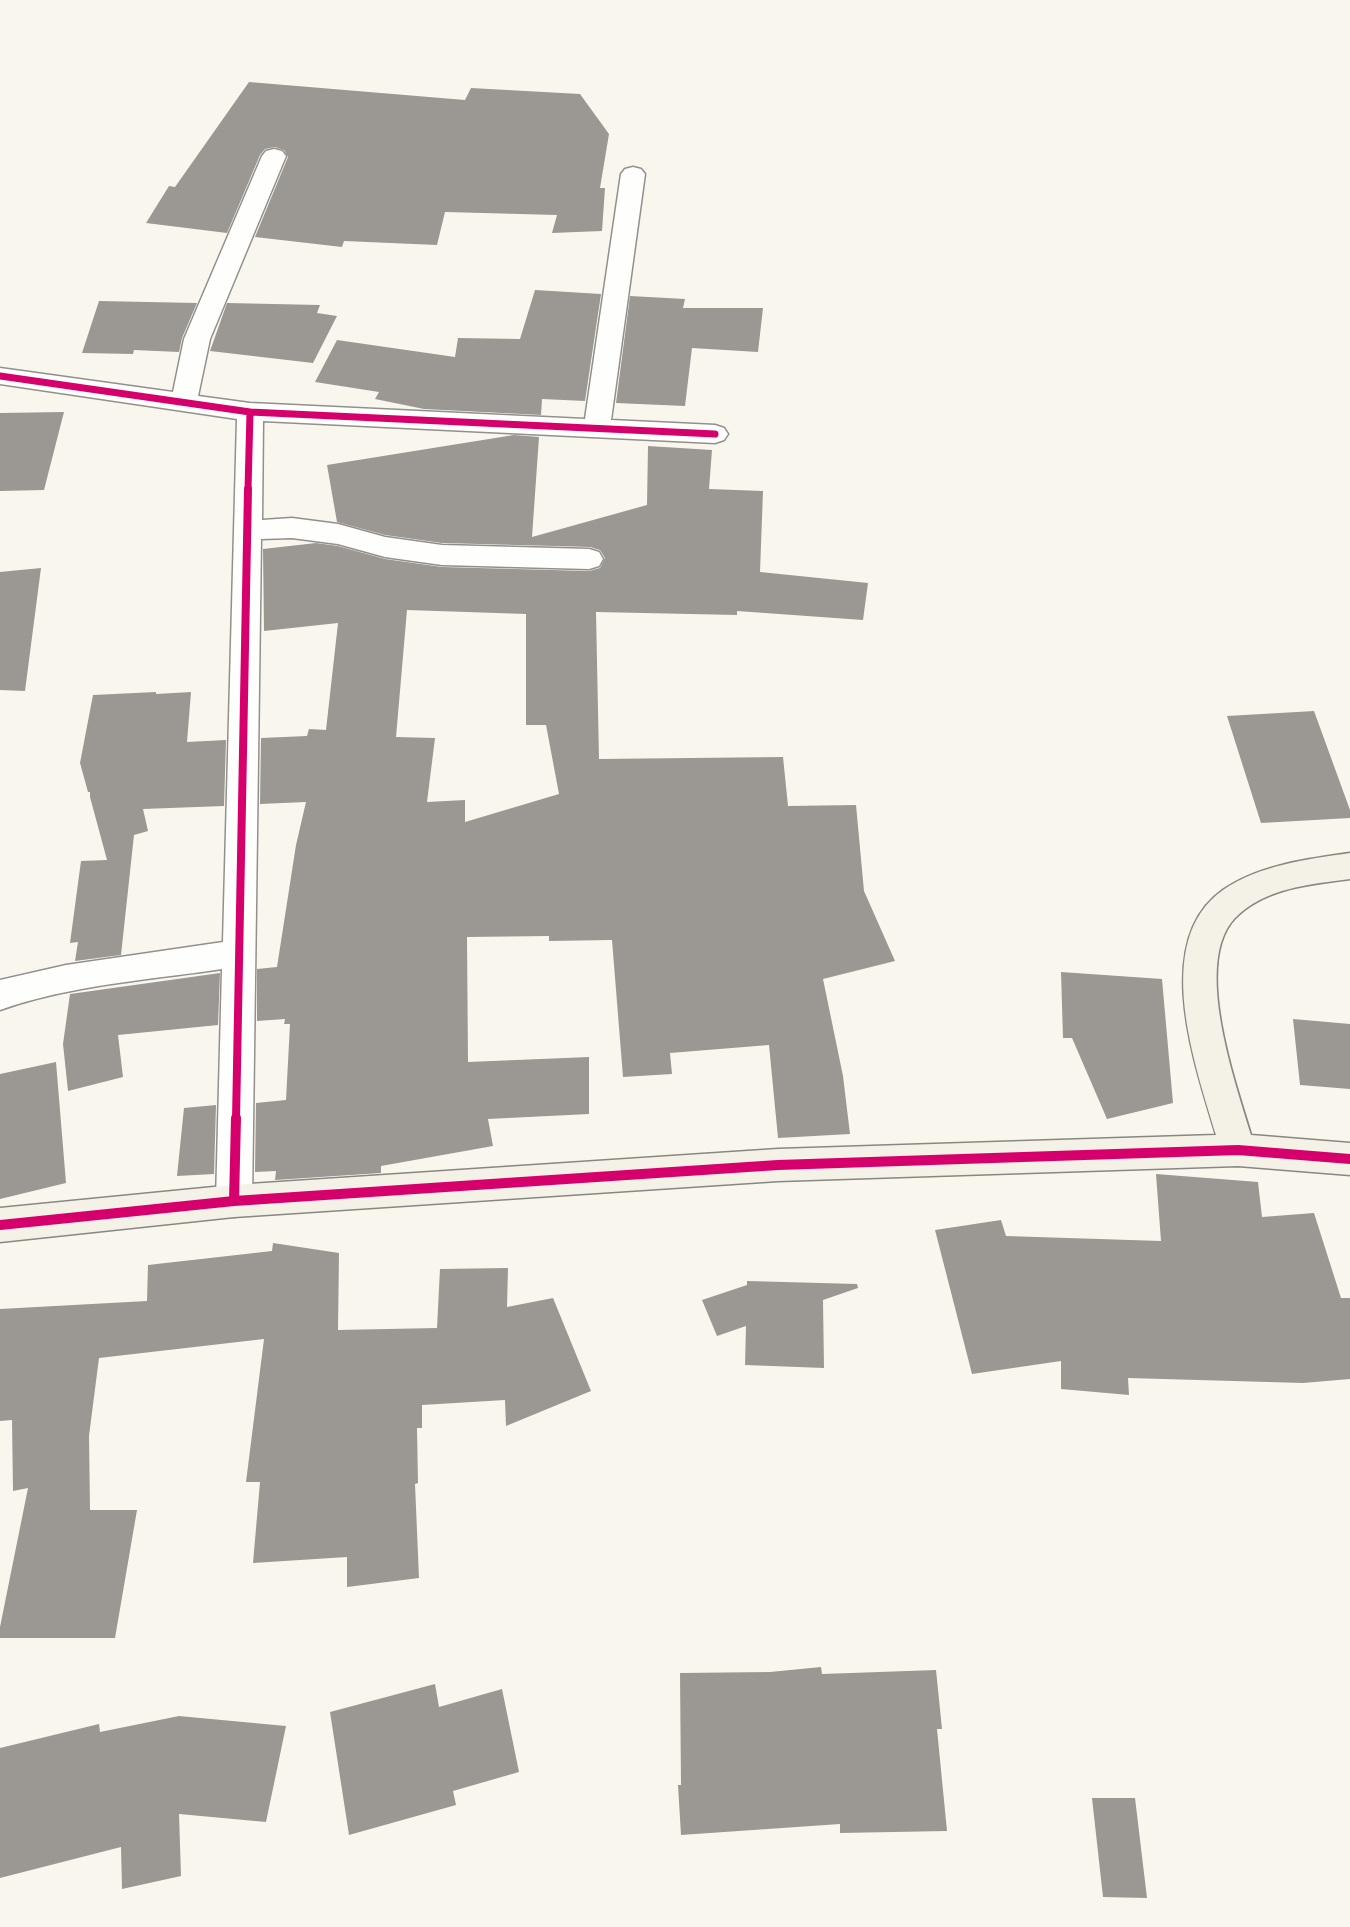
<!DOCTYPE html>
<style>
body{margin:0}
canvas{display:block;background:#f9f6ee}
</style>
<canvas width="1350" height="1927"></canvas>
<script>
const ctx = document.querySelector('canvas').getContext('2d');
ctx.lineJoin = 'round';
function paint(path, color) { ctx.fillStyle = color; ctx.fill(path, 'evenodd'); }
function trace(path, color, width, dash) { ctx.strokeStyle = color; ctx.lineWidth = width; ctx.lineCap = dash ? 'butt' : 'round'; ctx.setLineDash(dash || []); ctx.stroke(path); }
paint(new Path2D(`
 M249,82L465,100L471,88L580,94L609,134L600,188H605L602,231L552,233L557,215L445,212L437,245L344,241L342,247L255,237L288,157L284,150L275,147L265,149L260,155L227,233L146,223L169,186L175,187Z
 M535,290L601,294L585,401L542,399L541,415L424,409L375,399L379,392L315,382L337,340L455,357L458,338L520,339Z
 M630,296L685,299L683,308H763L758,352L692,348L685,406L616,403Z
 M99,301L197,303L182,338L179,352L134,350L133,354L82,353Z
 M227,303L320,305L317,313L337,316L313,363L210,351Z
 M64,412L44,490L0,491V413Z
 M514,435L539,437L532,537L647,505L648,446L712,450L709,489L763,491L760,572L868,583L863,620L737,611V615L596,612L599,759L783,757L788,806L856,805L864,891L895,961L823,979L843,1076L850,1134L778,1138L769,1045L670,1053L672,1074L623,1077L612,940L549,941V936L467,937L468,1062L589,1057V1114L488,1119L493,1146L381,1166V1173L275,1180L276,1171L255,1172L256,1103L286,1100L290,1024H284L285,1019L257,1021V969L277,967L296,845L306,802L260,804L261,738L307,736L309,729L326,730L338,623L264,631L263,549L316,543L338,546L385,559L442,567L589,571L600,568L605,558L600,550L590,547L442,543L385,535L337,522L327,465ZM407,610L526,614V725H546L559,794L465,822V800L427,802L435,738L396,737Z
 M41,568L25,691L0,690V572Z
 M156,692V694L191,692L187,742L226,740L224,806L143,809L148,831L134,835L121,955L75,961L78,942L70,943L81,861L107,860L90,797V792H88L80,763L93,695Z
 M1314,711L1350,810V818L1261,823L1227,716Z
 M1061,972L1162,979L1173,1103L1107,1119L1072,1038H1063Z
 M220,973L218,1025L118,1035L123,1077L68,1091L63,1044L70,994Z
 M1293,1019L1350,1024V1089L1300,1085Z
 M56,1062L66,1183L0,1199V1074Z
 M216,1105L214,1174L177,1176L184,1108Z
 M1156,1174L1258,1182L1262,1217L1314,1213L1341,1298H1350V1379L1303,1383L1128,1378L1129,1395L1061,1389V1361L972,1374L935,1230L1001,1220L1006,1236L1161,1241Z
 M273,1243L339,1253L338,1330L437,1328L440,1269L508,1268L507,1307L553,1298L591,1391L506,1426L505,1400L422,1405V1428H417L418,1483L415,1484L419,1578L347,1587V1557L253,1563L260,1482H246L264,1339L99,1358L89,1436L90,1510H137L115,1638H0V1627L28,1488L13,1491L12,1420L0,1421V1309L147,1301L148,1265L272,1251Z
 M747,1281L857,1284L858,1288L823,1300L824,1368L745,1365L746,1326L717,1336L702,1300L747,1285Z
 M821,1667L822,1674L936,1670L942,1729H937L947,1831L840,1833V1824L681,1835L678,1785H681L680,1673L770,1672Z
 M435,1684L439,1707L502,1689L519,1772L453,1791L456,1805L349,1835L330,1712Z
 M179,1716L286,1726L266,1822L179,1814L181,1876L122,1889L121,1847L0,1878V1748L99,1724L100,1732Z
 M1092,1798H1135L1147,1898L1103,1897Z`), '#9b9894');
const street = new Path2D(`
 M274,149L282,151L286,156L210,339L198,396L250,403L585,419L621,174L625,169L633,167L641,169L645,174L611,420L715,425L724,428L728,434L724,440L715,443L263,421L262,520L292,518L338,524L385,537L442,545L589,549L599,552L603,559L599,566L589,569L442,565L385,557L338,544L292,538L261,539L252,1201L247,1213L234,1217L221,1213L216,1201L222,969C149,980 70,985 0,1010V980L66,965L223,942L237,419L0,384V368L173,392L184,339L262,156L266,151Z`);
const secondary = new Path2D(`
 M1350,853V879C1311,884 1264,888 1235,918C1192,963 1236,1084 1251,1135L1350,1143V1175L1238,1166L778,1181L234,1217L0,1242V1208L234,1185L778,1149L1216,1135C1196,1067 1150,941 1223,890C1259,865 1308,859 1350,853Z`);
trace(street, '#92908d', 3);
trace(secondary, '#888783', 3);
paint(street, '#fefefc');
paint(secondary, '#f4f1e7');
trace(new Path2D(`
 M0,376L250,412L248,490
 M250,412L715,434`), '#d6006c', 7);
trace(new Path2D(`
 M236,1119L248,489`), '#d6006c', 8);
trace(new Path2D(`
 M234,1201L236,1118
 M0,1225L234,1201L778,1165L1238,1150L1350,1159`), '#d6006c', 10);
</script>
